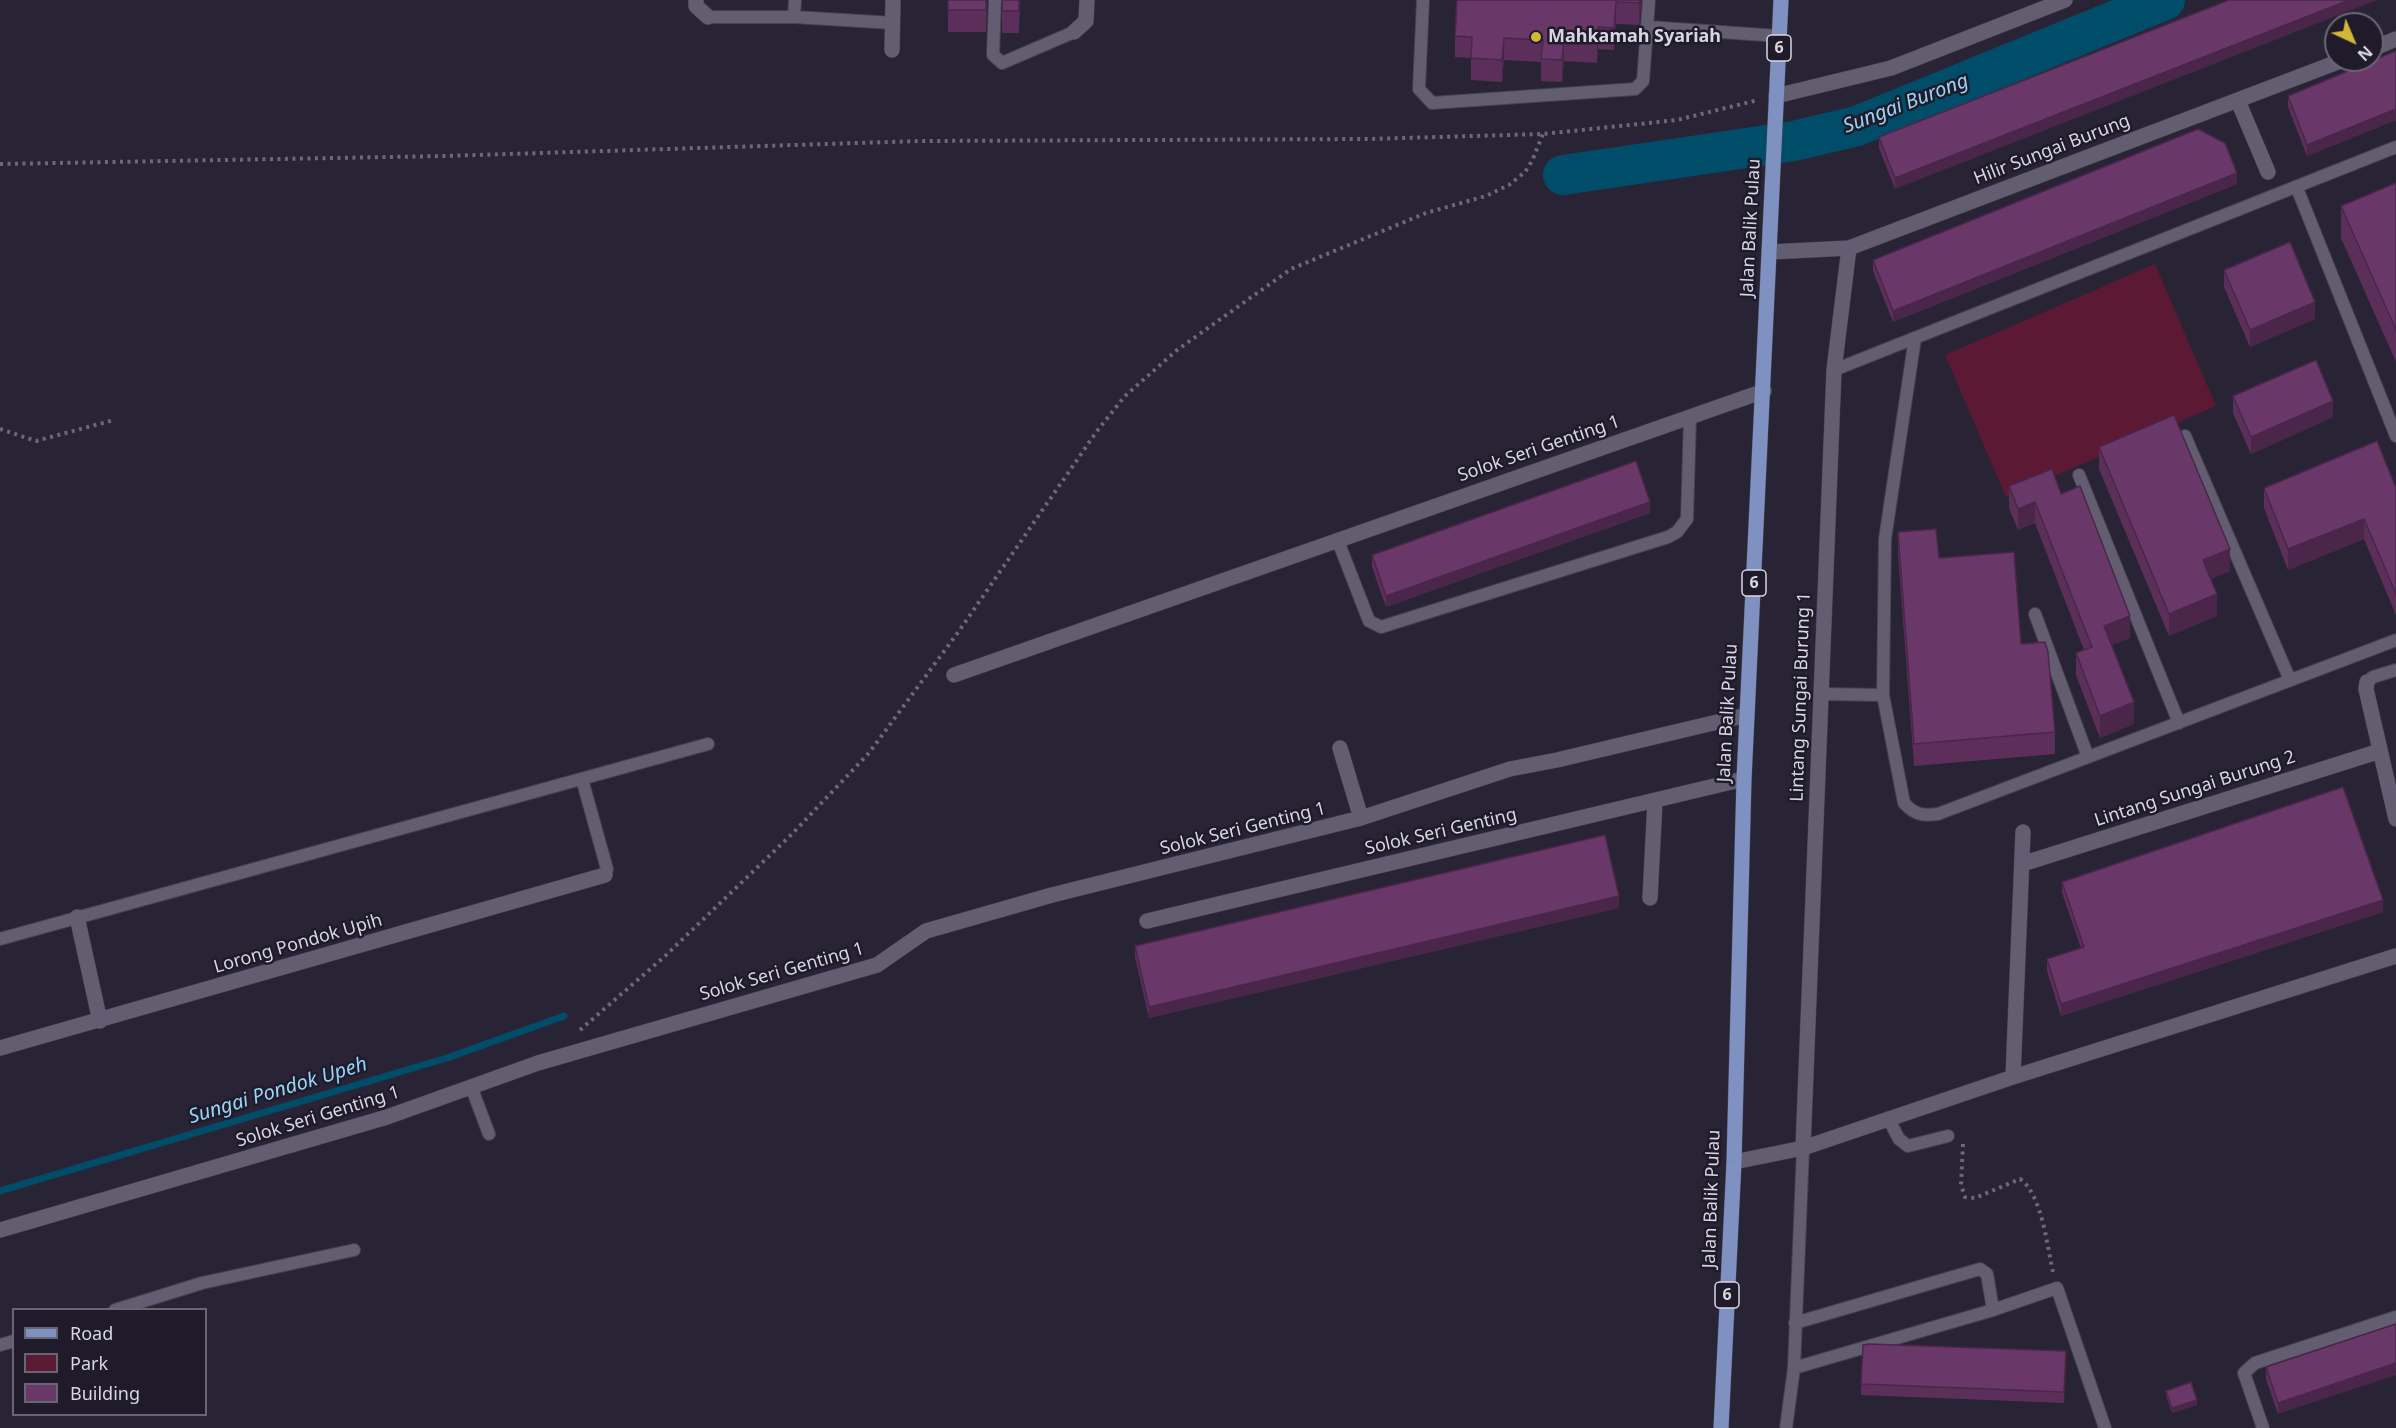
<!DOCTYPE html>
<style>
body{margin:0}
#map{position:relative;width:2396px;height:1428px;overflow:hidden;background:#292435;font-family:"Noto Sans",sans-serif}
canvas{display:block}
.legend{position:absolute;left:12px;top:1308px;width:195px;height:108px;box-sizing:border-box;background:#1f1b2b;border:2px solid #696674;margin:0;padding:8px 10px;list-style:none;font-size:18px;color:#d8d6e1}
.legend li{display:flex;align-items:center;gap:12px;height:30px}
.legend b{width:30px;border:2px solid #696674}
.north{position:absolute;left:2324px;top:12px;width:60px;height:60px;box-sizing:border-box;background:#1f1b2b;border:2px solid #696674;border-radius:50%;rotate:136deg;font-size:16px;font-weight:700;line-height:24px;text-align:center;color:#d8d6e1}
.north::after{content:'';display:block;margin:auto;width:21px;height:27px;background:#d2b635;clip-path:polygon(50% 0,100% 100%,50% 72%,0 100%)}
</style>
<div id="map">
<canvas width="2396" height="1428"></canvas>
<ul class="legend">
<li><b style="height:8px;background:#7e91c1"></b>Road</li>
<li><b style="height:16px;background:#5c1933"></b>Park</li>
<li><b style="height:16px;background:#6a3769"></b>Building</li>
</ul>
<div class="north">N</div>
</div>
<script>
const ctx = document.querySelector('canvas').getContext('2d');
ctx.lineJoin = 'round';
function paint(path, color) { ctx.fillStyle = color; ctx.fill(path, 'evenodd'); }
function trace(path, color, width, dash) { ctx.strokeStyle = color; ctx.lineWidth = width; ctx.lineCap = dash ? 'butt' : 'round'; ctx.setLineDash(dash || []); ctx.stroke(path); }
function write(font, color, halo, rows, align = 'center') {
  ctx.font = font + ' "Noto Sans",sans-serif'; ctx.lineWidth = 5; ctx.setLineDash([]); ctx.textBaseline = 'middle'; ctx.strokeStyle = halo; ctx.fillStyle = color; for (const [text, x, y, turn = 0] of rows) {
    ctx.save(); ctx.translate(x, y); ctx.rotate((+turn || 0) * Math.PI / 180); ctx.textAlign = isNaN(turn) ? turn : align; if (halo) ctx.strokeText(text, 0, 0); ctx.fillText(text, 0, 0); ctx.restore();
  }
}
paint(new Path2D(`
 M2155,264L2216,406L2006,497L1945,355Z`), '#5c1933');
trace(new Path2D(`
 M0,1191L447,1058L564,1016`), '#004d6a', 7);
trace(new Path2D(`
 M1563,175L1794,141L1857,126L2165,0`), '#004d6a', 40);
const lane = new Path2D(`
 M995,0L993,55L1002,63L1074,32
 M1423,0L1419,89L1432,103L1635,89L1643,81L1649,0
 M708,17H794L893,23
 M794,17L795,0
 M1648,27L1779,36
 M2297,188L2396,436
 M1915,338L1885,539L1883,695L1904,803C1915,815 1923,816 1938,814L2396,640
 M1834,370L2396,147
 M2185,436L2290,680
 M2079,475L2179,723
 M1338,541L1369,621L1381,627L1668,537L1677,532L1687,519L1690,417
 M2035,614L2088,757
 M2367,682L2373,677L2396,670
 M1821,694L1883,695
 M582,779L607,869L605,875
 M0,939L708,744
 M472,1089L489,1134
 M1888,1118L1899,1139L1908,1146L1948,1136
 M115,1310L202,1283L354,1250
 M1795,1323L1980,1269L1987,1274L1993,1310
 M0,1345L14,1341
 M1794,1368L1993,1310L2057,1288L2105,1428
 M1786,1428L1794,1368L1803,1148
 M2263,1428L2244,1373L2255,1363L2396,1317`);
const street = new Path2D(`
 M696,0V6L708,17
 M1074,32L1086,21L1087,0
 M2372,49L2396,39
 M892,50L893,0
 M1776,96L1891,68L2065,0
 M2238,101L2268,172
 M1770,252L1849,248L2343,60
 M954,675L1764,391
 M2367,682L2366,689L2396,819
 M1340,748L1361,818
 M2022,864L2380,751
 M1650,898L1655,801
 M77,917L100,1021
 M1147,921L1744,779
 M0,1048L605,875
 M2013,1077L2023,832
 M1803,1148L1834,370L1849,248
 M1734,1162L1803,1148L2013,1077L2396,956
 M0,1230L387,1117L538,1063L877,965L926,931L1052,895L1361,818L1510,769L1557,760L1747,715`);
const primary = new Path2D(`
 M1721,1428L1734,1162L1744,779L1781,0`);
trace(lane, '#45414f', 14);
trace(street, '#45414f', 16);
trace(primary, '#45414f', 16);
trace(new Path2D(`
 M0,164L445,156L921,141L1369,139L1543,134L1677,120L1758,100
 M0,429L36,441L114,420
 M580,1030L664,957L792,834L869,753L959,631L1097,431L1125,396L1177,350L1291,269L1426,213L1486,196L1509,185L1525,172L1532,161L1543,134
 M1963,1144L1961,1185L1965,1197L1975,1198L2020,1179C2042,1194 2047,1246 2053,1272`), '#6c6877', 4, [3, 4.5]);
trace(lane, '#625d71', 12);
trace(street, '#625d71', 15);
trace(primary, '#7e91c1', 15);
paint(new Path2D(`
 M948,0H987L986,32H948Z
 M1002,0H1020L1019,33H1002Z
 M1457,0H1642L1639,25L1616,24L1614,50L1598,49L1597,63L1564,61L1562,82L1541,81V62L1504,60L1502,82L1471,80V58L1455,57V36Z
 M2229,0L1895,189L1879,148V137Z
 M2396,51V120L2307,156L2288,107V96Z
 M2396,183V362L2341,238V206Z
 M2237,184L1893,322L1873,271V260Z
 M2224,270L2315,319L2250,347L2224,287Z
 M2233,396L2333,417L2251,454L2233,413Z
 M2099,447L2230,571L2211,579L2217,616L2169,636L2099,469Z
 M2009,486L2061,494L2130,638L2112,645L2134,724L2100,738L2076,675V653L2084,650L2035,523L2018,530L2009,508Z
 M2264,488H2396V615L2364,539L2288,570L2264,508Z
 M1650,513L1386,607L1372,567V555Z
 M1898,532L1939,558L2021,644L2055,732V754L1914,766L1898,554Z
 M2062,882L2383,912L2061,1016L2047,971V959L2081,948L2062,893Z
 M1619,908L1149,1018L1135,957V946Z
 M2396,1324L2278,1414L2266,1379V1367Z
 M2066,1363L2064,1403L1861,1395V1384Z
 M2166,1391L2197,1405L2172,1413L2166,1396Z`), '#5b2f5a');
paint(new Path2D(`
 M986,0H987L986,32Z
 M1639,0H1642L1639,25Z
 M2349,0H2377L1895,189V178Z
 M1616,2V24L1614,50V28Z
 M1598,27V49L1597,63V41Z
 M1504,38V60L1502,82V60Z
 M1564,39V61L1562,82V60Z
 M2396,109V120L2307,156V145Z
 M2237,173V184L1893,322V311Z
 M2315,302V319L2250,347V330Z
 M2333,401V417L2251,454V437Z
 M1650,502V513L1386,607V596Z
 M2035,502V523L2018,530V509Z
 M2364,519V539L2288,570V549Z
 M2230,549V571L2203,582V560Z
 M2217,594V616L2169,636V614Z
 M2130,616V638L2104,648V626Z
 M2134,702V724L2100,738V716Z
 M1619,896V908L1149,1018V1007Z
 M2383,900V912L2061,1016V1004Z
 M2396,1363V1375L2278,1414V1403Z
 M2197,1400V1405L2172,1413V1408Z`), '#4a264a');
const building = new Path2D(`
 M948,0H986V10H948Z
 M1002,0H1019V11H1002Z
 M1457,0H1639V3L1616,2L1614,28L1598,27L1597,41L1564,39L1562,60L1541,59L1543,40L1504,38L1502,60L1471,58L1472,37L1455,36Z
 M2229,0H2349L1895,178L1879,137Z
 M2396,51V109L2307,145L2288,96Z
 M2198,129L2225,143L2237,173L1893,311L1873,260Z
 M2396,183V330L2341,206Z
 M2290,242L2315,302L2250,330L2224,270Z
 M2316,360L2333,401L2251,437L2233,396Z
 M2174,415L2230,549L2203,560L2217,594L2169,614L2099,447Z
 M2377,441L2396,488V594L2364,519L2288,549L2264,488Z
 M1636,461L1650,502L1386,596L1372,555Z
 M2052,469L2061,494L2080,486L2130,616L2104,626L2134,702L2100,716L2076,653L2092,647L2035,502L2018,509L2009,486Z
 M1936,529L1939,558L2014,552L2021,644L2045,642L2048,652L2055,732L1914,744L1898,532Z
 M2343,787L2383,900L2061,1004L2047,959L2084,947L2062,882Z
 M1605,835L1619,896L1149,1007L1135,946Z
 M2396,1324V1363L2278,1403L2266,1367Z
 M1869,1344L2066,1351L2064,1392L1861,1384L1863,1345Z
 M2191,1382L2197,1400L2172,1408L2166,1391Z`);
paint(building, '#6a3769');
trace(building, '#4a264a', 1.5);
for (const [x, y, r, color] of [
 [1536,37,6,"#d2b635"]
]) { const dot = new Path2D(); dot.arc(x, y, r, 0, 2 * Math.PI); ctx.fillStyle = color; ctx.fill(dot); trace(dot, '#1f1b2b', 2); }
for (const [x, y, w] of [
 [1779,48,24],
 [1754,583,24],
 [1727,1295,24]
]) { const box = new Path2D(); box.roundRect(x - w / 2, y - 13, w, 26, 4.5); ctx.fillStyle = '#1f1b2b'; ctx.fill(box); trace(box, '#d8d6e1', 1.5); }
write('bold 16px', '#d8d6e1', null, [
 ["6",1779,48],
 ["6",1754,583],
 ["6",1727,1295]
]);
write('bold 18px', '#d8d6e1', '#1f1b2b', [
 ["Mahkamah Syariah",1548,37]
], 'left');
write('18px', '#d8d6e1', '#1f1b2b', [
 ["Hilir Sungai Burung",2052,150,-21],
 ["Jalan Balik Pulau",1751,228,-87],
 ["Solok Seri Genting 1",1539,449,-19],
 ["Lintang Sungai Burung 1",1801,697,-88],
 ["Jalan Balik Pulau",1728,713,-87],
 ["Lintang Sungai Burung 2",2195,789,-18],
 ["Solok Seri Genting 1",1243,829,-14],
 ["Solok Seri Genting",1441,832,-13],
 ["Lorong Pondok Upih",298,944,-16],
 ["Solok Seri Genting 1",782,972,-16],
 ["Solok Seri Genting 1",318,1117,-17],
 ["Jalan Balik Pulau",1712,1199,-88]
]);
write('italic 20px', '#96d5f6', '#1f1b2b', [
 ["Sungai Burong",1906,104,-21],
 ["Sungai Pondok Upeh",278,1091,-17]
]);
</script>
